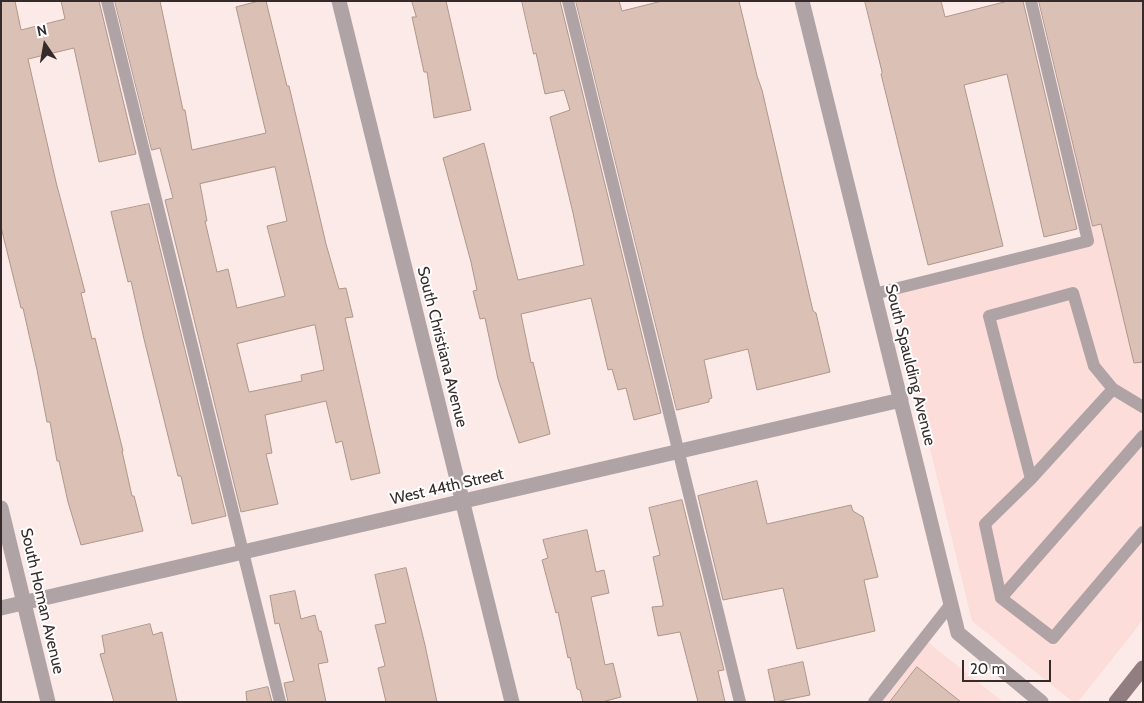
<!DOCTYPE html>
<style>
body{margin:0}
#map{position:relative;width:1144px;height:703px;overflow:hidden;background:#fceae8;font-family:Cabin,sans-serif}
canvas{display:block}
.frame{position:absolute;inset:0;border:2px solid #362b2a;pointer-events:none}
.north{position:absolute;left:20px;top:20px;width:50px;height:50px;-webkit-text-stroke:4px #fff;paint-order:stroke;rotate:348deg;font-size:14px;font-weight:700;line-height:20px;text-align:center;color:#362b2a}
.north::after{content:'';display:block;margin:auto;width:18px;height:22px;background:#362b2a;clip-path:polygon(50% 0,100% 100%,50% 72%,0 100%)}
.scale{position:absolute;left:962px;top:660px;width:89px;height:22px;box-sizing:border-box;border:2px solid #362b2a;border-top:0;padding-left:6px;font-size:15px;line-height:18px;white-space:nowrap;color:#362b2a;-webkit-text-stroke:4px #fff;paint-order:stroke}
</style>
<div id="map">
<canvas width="1144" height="703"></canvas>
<div class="frame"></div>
<div class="north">N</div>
<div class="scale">20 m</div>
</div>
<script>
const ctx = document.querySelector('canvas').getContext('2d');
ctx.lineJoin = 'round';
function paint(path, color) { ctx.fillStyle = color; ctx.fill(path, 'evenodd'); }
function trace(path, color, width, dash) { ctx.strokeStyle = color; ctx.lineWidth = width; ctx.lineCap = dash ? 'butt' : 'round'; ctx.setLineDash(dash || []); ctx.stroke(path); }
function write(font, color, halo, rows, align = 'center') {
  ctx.font = font + ' Cabin,sans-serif'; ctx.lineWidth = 4; ctx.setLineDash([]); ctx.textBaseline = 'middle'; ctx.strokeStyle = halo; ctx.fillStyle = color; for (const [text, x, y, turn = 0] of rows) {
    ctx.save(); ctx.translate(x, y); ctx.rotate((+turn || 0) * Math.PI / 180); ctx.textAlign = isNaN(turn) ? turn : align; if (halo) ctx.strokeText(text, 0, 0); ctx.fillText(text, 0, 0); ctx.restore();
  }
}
paint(new Path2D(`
 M1143,88V620L1078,702H1073L972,621L891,289L1088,241L1056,108Z
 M924,639L1003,702H874Z`), '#fcddd9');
const building = new Path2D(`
 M1,1H15L21,30L65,19L61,1H99L136,154L99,162L74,48L28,59L56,182L85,292L81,293L92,339L95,338L123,451H122L132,496H134L143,531L81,545L68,502L59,461H57L50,422H47L37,370L23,308H21L1,227Z
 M115,1H160L183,110H185L192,150L266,133L236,7L259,1H266L287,86H289L326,244L339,289L346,288L353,317L345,318L380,473L351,480L342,441L336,443L326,401L265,415L272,453L266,454L278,504L241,512L165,200L173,198L160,148L152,150ZM275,167L287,221L267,226L285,296L237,308L228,269L217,272L205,221H207L200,184ZM315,325L324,370L301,375L302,381L249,392L237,344Z
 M412,1H446L471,110L434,118L427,72H424L412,17H416Z
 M522,1H560L661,413L634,420L626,388L618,390L612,369L608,370L591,298L521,314L531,363L533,362L550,434L519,443L498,379L485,318L480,319L473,291L477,290L471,262L443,158L484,143L518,280L584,265L573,213L550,117L570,110L564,90L545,94L536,53L534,54Z
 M576,1H619L622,11L662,1H739L757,76L762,90L813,311L816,313L830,372L757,390L748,349L704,360L712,398L709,399V402L677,410Z
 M865,1H941L945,17L1008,1H1023L1077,229L1044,237L1007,74L964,85L1003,246L928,265L881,74L882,73Z
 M1039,1H1143V362L1134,363L1101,224L1093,226Z
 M149,204L226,516L192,524L181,476H178L144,339L131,281L128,282L111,212Z
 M757,481L767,524L851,505L853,511L863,517L878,577L864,580L875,631L797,649L783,588L723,600L698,496Z
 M682,500L724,670L718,671L725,702H698L680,632L658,636L652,607L663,606V603L653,557L660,555L649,508Z
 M587,530L596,572L604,570L609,593L591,597L605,665L613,663L621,697L602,702H583L580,690L577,689L570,657L568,658L558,612L556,613L542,560L548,558L543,540Z
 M406,568L425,645L437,702H386L378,668L385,666L375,625L386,623L375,575Z
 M295,591L301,619L315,615L319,631H321L328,662L318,664L326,702H288L284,683L294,681L279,623L275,624L270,596Z
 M150,624L153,635L162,632L177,702H114L100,654L105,653L102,636Z
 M803,662L810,695L775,702L768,670Z
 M917,667L961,702H890Z
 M268,687L272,702H247L246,692Z`);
paint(building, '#dbc1b5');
trace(building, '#ae968a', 1);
trace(new Path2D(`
 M107,1L280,702
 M568,1L740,702
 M874,294L1088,241L1031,1
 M1113,389L1031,479L985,524L1001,598L1053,638L1143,532
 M1031,479L989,316L1073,293L1094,366L1113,389L1143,407
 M1001,598L1143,436
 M874,702L951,604`), '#afa3a5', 12);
trace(new Path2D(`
 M339,1L512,702
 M802,1L958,633L1041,702
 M1,508L48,702
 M1,608L901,400`), '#afa3a5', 15);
trace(new Path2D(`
 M1116,702L1143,668`), '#907e81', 15);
write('16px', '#362b2a', '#fff', [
 ["South Christiana Avenue",442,347,76],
 ["South Spaulding Avenue",910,365,76],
 ["West 44th Street",447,487,-13],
 ["South Homan Avenue",42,601,77]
]);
</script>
